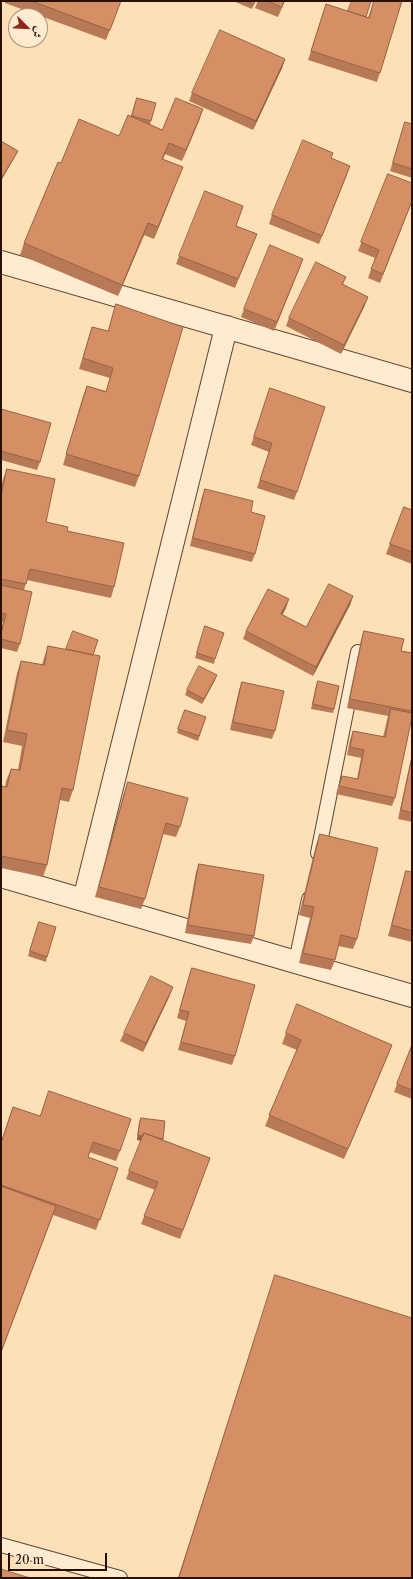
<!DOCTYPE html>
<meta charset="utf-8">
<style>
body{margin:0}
#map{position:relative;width:413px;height:1579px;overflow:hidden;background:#fde0b6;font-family:"Libre Caslon Text",Amiri,serif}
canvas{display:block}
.frame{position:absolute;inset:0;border:2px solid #281006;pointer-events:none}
.north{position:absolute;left:8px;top:8px;width:40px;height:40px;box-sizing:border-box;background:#feebd0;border:1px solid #a8937f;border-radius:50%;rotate:114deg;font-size:11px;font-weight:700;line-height:16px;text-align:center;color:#281006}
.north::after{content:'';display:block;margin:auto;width:14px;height:18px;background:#8f2418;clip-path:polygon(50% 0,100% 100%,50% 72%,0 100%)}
.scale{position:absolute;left:8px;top:1553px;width:99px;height:18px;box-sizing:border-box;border:2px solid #281006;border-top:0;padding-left:5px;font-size:12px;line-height:14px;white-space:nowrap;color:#281006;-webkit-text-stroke:3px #feebd0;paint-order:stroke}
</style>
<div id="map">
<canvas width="413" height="1579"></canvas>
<div class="frame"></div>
<div class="north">ش</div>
<div class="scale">20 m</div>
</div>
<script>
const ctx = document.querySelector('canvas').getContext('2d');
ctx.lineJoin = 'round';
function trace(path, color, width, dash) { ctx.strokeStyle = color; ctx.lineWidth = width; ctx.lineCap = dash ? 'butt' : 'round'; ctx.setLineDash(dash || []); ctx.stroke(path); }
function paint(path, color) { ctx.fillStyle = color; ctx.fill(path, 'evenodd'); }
const lane = new Path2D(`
 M318,853L358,652
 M296,962L309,899
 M1,1545L120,1578`);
const street = new Path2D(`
 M1,262L412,381
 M1,876L412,996
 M84,900L223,340L227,327`);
trace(lane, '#5d4432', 16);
trace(street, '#5d4432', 24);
trace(lane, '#feebd0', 14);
trace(street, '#feebd0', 22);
paint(new Path2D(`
 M5,1H121L106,40L5,3Z
 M233,1H255L252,9Z
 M258,1H285L278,17L255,8Z
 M374,1H402L377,82L308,60L326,4L368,18Z
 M285,59L282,68L253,130L189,101L192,93Z
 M137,98L151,121L150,124L162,130L203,109L182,161L165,154L163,159L183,167L154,239L144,235L118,296L20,255L24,243L61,163L119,136L131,116Z
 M405,122L412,124V178L390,171Z
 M331,158L347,175L319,244L269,224L272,215Z
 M388,174L412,202L380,283L368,278L375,258L358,251Z
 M236,226L257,234L235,288L176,264L179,256Z
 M303,259L274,331L241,317L244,309Z
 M346,277L343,284L365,305L341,354L286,326L289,318Z
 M116,304L139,476L135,487L63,465L83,396L87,386L106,391L110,378L79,369L89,337L92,327L108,331Z
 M270,388L297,492L294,500L257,488L269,452L251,445Z
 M1,409L40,462L37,470L1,460Z
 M7,469L46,522L67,531L114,587L111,598L27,580L24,590L20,644L17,652L1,648V629L3,622H1V489L3,479Z
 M205,489L251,512L255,554L252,562L190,546L202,497Z
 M404,507L412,510V564L386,554Z
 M353,596L350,605L313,676L243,639L246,631L286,608L282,615L306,627Z
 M204,631L215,659L214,664L195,658Z
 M364,631L401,651L412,705L395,798L392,806L336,794L339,784L342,776L357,779L361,758L347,755L350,740L353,731L383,737L388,716L347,708L361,640Z
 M48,646L93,655L73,790L69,802L60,800L47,865L43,877L1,868V786L5,787L6,781L11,769L18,770L22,746L3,742L17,673L21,661L42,665L44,658Z
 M215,680L202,704L185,695L187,690Z
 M318,681L334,709L333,713L311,709L316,686Z
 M242,682L275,731L272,739L230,730L239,690Z
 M185,710L206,717L198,741L177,733Z
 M412,754V822L398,819Z
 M128,782L180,827L176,837L163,834L145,899L141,909L95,897L124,793Z
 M320,834L357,939L353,949L338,946L335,960L331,970L299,963L310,918L299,915L316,845Z
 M199,864L254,936L251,944L185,933L196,872Z
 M406,871L412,872V942L388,936L403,881Z
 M37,927L47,957L46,962L28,956Z
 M192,968L235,1056L232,1065L178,1050L186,1021L177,1018L189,976Z
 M170,995L143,1052L120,1041L124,1033Z
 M286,1033L392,1045L388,1055L344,1159L265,1126L297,1050L282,1044Z
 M412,1045V1099L394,1092Z
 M13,1107L120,1151L116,1161L89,1152L88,1157L118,1168L96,1230L53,1215L1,1353V1142Z
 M141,1118L163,1139V1140L210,1158L180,1239L141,1224L155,1190L126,1179L141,1141L137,1140L139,1122Z
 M275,1275L412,1578H178Z`), '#b87a56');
paint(new Path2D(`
 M285,59L282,68L253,130L256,121Z
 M203,109L199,121L182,161L186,150Z
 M169,143L165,154L158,171L162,159Z
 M18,151L16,155L1,181L2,177Z
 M183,167L178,179L154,239L158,227Z
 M148,223L144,235L118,296L122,285Z
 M303,259L300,267L274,331L277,322Z
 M368,297L365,305L341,354L344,345Z
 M353,596L350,605L313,676L316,667Z
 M289,599L286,608L278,623L281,614Z
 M217,675L215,680L202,704L204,699Z
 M173,987L170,995L143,1052L146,1043Z
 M392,1045L388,1055L344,1159L348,1149Z
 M138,1135L163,1139L162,1144L137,1140Z`), '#966346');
const building = new Path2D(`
 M32,1H121L110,30Z
 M247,1H255L254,4Z
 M268,1H284L282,7Z
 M352,1H371L366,17L348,11Z
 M374,1H402L380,73L311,51L326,4L369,18Z
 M220,30L285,59L256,121L192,93Z
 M137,98L156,103L151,121L132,116Z
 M176,98L203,109L186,150L169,143L162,159L183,167L158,227L148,223L122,285L24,243L58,162L61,163L79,119L119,136L128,115L162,130Z
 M405,122L412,124V169L393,163Z
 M303,140L333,153L331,158L350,166L322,236L272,215Z
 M1,141L18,151L2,177L1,176Z
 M388,174L412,183V201L383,274L371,269L379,250L361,242Z
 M205,191L243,206L236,226L257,234L238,279L179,256Z
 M270,245L303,259L277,322L244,309Z
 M316,262L346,277L342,284L368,297L344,345L289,318Z
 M116,304L183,327L139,476L66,454L87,386L106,392L113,368L83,358L92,327L108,331Z
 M270,388L325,407L297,492L260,480L272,443L254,437Z
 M1,409L51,423L40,462L1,451Z
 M7,469L55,479L46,522L68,527L67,531L124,543L114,587L30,569L26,584L1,579V496Z
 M205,489L253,501L251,512L265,516L255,554L193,538Z
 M404,507L412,510V552L390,544Z
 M329,584L353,596L316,667L246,631L268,589L289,599L281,614L306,627Z
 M1,585L32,592L20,644L1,639V634L6,614L1,613Z
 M205,626L224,633L215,659L197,653Z
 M73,631L98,640L93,655L66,649Z
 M364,631L404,639L401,651L412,653V705L411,711L350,699Z
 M48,646L100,656L73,790L62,788L47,865L1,856V786L7,787L11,769L20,770L27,734L7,730L21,661L44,665Z
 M199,666L217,675L204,699L187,690Z
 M318,681L339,686L334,709L313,704Z
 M242,682L284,691L275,731L233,722Z
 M391,709L412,713V717L395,798L339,786L342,776L358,779L364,750L350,747L353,731L385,737Z
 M185,710L206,717L199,736L178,729Z
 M412,757V813L401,810Z
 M128,782L188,798L180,827L166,823L145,899L99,887Z
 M320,834L378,848L357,939L341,935L335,960L303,953L314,907L303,905Z
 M199,864L264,875L254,936L188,925Z
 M406,871L412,872V931L392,925Z
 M39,922L56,927L47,957L30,951Z
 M192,968L255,985L235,1056L181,1042L189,1012L180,1010Z
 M151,976L173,987L146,1043L124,1033Z
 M297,1004L392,1045L348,1149L269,1115L301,1040L286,1033Z
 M412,1045V1090L397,1084Z
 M49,1091L131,1119L120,1151L93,1142L88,1157L118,1168L100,1220L1,1185V1143L13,1107L40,1116Z
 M141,1118L165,1121L163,1139L158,1138L144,1133L143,1136L138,1135Z
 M144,1133L210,1158L183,1230L144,1216L158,1182L129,1171Z
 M1,1186L56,1206L1,1352Z
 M275,1275L412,1318V1578H179Z
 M1,1569L30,1578H1Z`);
paint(building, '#d68e64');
trace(building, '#966346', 1);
</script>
